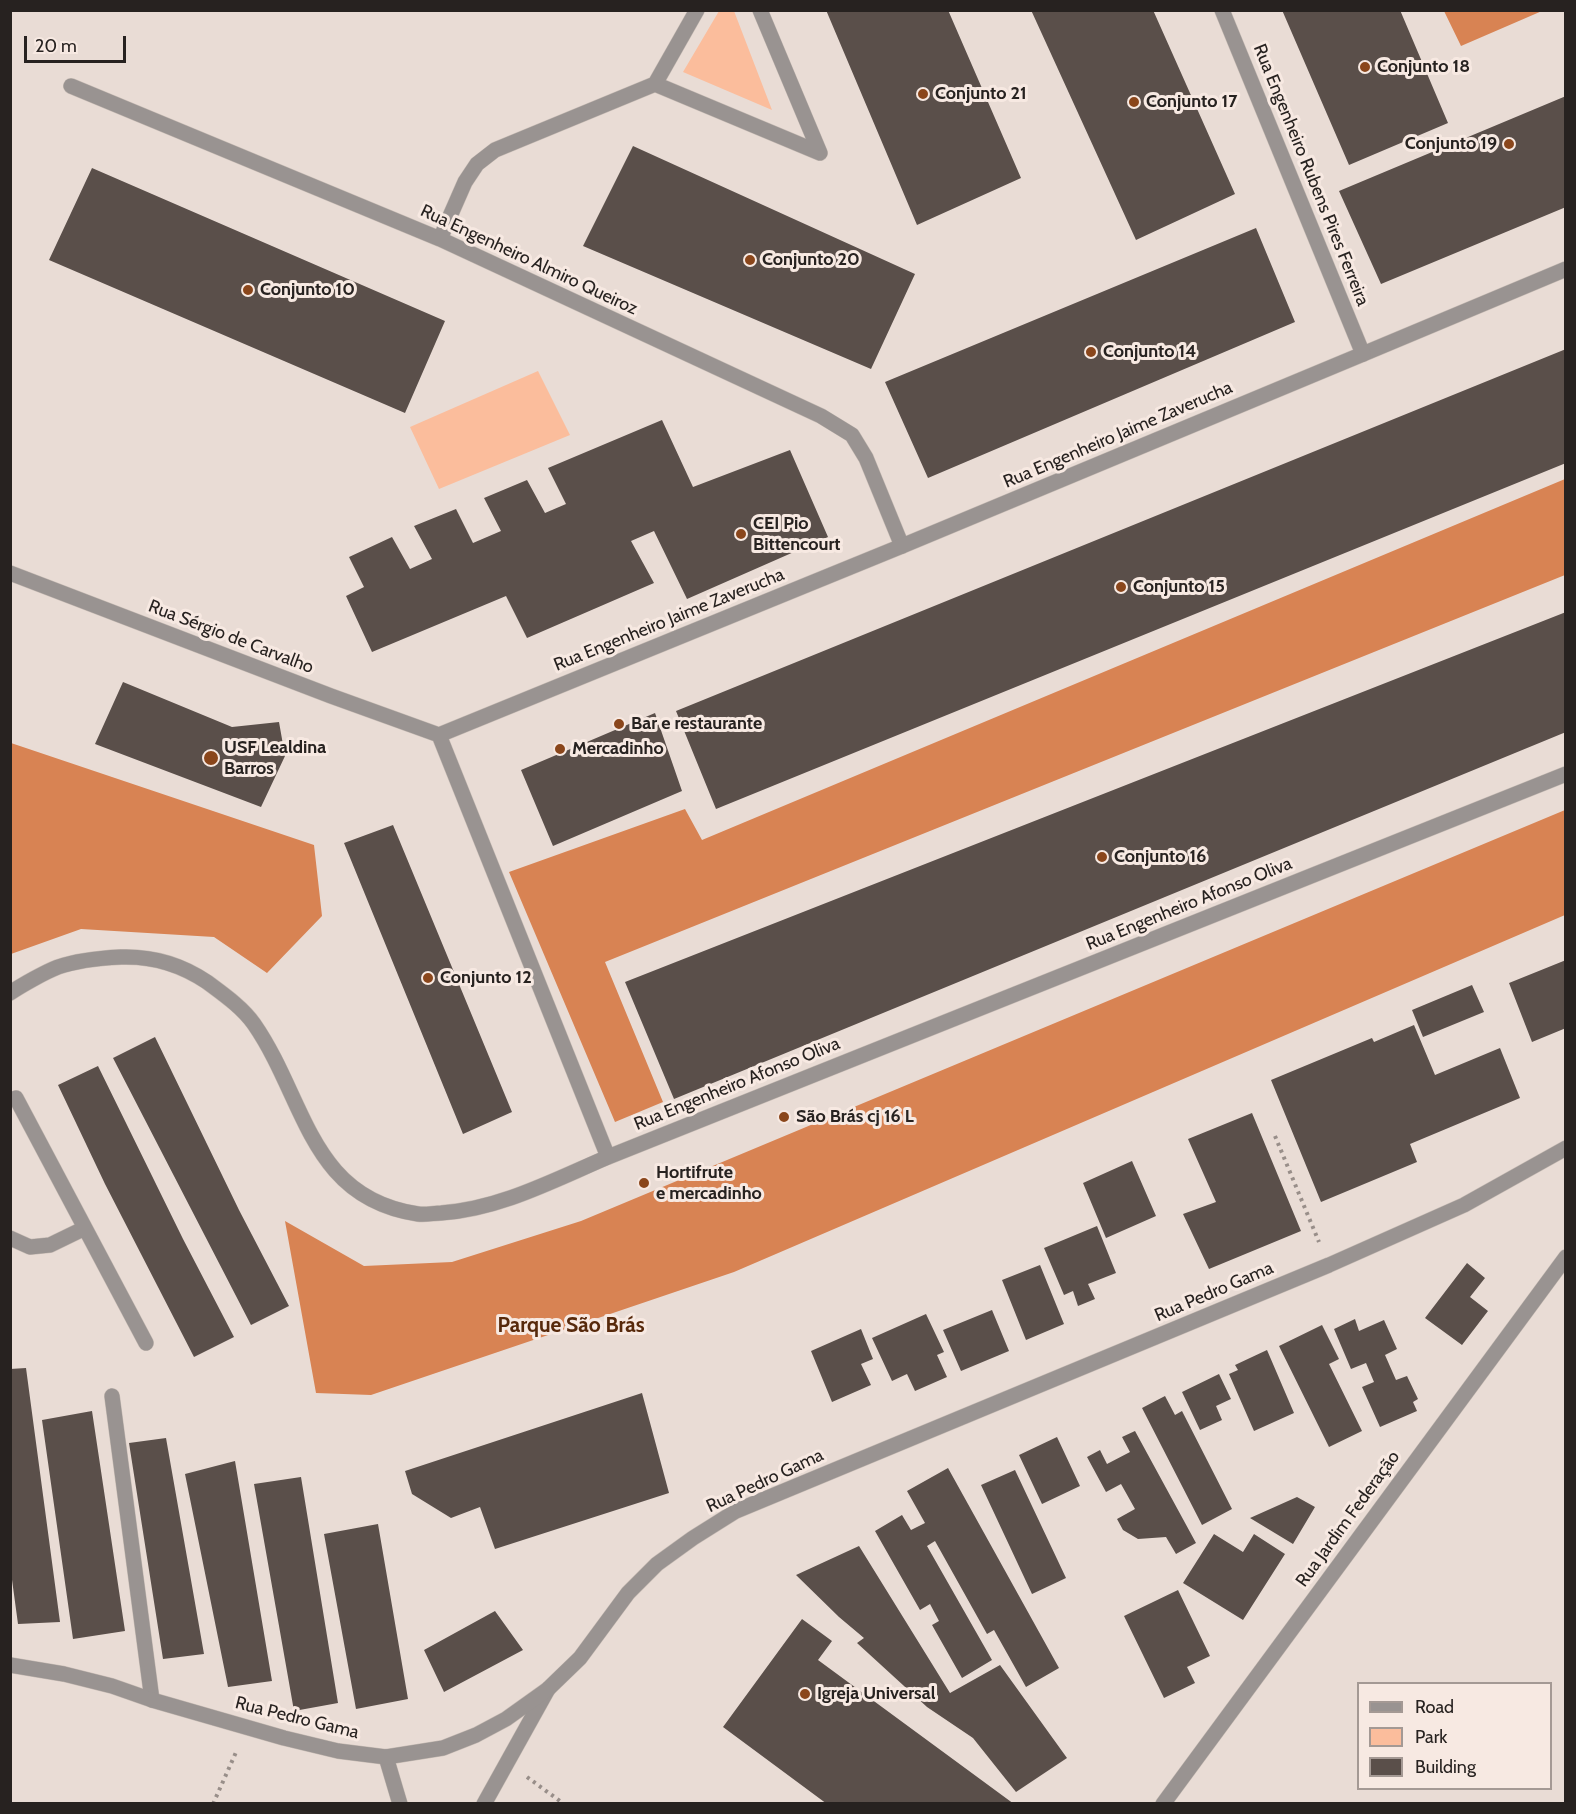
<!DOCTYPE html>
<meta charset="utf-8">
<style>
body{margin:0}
#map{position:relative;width:1576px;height:1814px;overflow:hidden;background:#e9dcd5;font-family:Cabin,sans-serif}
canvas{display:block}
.frame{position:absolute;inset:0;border:12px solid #272220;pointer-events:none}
.legend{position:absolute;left:1357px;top:1682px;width:195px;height:108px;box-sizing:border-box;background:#f7e9e2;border:2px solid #a49994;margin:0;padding:8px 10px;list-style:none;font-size:18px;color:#272220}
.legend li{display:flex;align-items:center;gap:12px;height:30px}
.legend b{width:30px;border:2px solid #a49994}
.scale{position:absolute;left:24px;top:36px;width:102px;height:27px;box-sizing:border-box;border:3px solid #272220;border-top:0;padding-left:8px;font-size:18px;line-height:21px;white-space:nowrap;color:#272220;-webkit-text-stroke:4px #f7e9e2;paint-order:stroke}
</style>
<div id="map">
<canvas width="1576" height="1814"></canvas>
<div class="frame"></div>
<ul class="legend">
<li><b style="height:8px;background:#999391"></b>Road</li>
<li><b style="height:16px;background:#fbbd9c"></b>Park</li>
<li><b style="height:16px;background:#5a4f4a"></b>Building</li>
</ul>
<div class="scale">20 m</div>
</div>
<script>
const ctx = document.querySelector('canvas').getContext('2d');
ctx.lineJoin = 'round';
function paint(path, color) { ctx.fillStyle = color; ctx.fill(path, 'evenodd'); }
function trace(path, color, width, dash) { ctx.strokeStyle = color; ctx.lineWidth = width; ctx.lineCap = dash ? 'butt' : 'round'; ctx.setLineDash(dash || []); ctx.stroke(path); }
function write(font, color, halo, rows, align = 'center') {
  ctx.font = font + ' Cabin,sans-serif'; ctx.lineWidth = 6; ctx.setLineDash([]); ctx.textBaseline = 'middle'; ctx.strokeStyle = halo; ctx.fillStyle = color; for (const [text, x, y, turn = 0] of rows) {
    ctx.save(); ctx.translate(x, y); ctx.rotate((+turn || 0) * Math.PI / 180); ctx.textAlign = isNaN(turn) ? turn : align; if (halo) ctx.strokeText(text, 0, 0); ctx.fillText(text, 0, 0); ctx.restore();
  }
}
paint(new Path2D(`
 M719,11H734L772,110L683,72Z
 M538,371L570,435L439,489L410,427Z`), '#fbbd9c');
paint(new Path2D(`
 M1444,11H1542L1461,46Z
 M1565,479V575L605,962L663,1102L615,1122L509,872L685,809L702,840Z
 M11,743L314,845L322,916L267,973L214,937L81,929L11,954Z
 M1565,810V915L734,1272L371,1395L316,1393L285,1221L364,1266L452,1262L581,1221Z`), '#d88353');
paint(new Path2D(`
 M826,10H948L1021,178L917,225Z
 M1031,10H1153L1235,194L1136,240Z
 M1282,10H1400L1448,123L1349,165Z
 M1566,96V207L1381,284L1339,191Z
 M633,146L915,274L871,369L583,246Z
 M92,168L445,321L405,413L49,260Z
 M1256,228L1295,322L928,478L885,382Z
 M1566,349V463L716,809L676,711Z
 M662,420L693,487L790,450L828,537L687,599L654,531L631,541L654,583L527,638L506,596L372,652L346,596L364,587L349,557L392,537L410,569L432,559L414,526L456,509L473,543L501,531L484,498L527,480L545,513L566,504L548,468Z
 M1566,612V732L674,1099L625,982Z
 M123,682L232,727L279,722L285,756L261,807L95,744Z
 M655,713L682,791L553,846L521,770Z
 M393,825L512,1112L463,1134L344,843Z
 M1566,960V1028L1532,1042L1509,983Z
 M1472,985L1484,1012L1423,1037L1412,1010Z
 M1414,1025L1435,1075L1500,1048L1520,1098L1410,1144L1417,1162L1321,1202L1271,1080L1372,1038L1374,1042Z
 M155,1037L239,1210L289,1306L251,1325L113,1058Z
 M98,1066L183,1239L234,1337L194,1357L105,1184L58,1085Z
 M1252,1113L1301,1231L1209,1269L1183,1214L1216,1202L1188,1139Z
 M1132,1161L1156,1216L1106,1238L1083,1183Z
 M1097,1226L1116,1273L1088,1284L1095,1299L1078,1306L1073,1291L1064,1295L1044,1248Z
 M1467,1263L1485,1278L1470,1297L1488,1311L1462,1345L1425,1318Z
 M1040,1265L1064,1324L1026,1340L1002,1280Z
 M992,1310L1009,1351L961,1371L943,1330Z
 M926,1314L944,1352L937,1355L947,1377L915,1391L907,1374L892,1381L872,1338Z
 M1355,1319L1359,1331L1384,1320L1397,1349L1385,1355L1396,1380L1407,1376L1418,1399L1413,1402L1417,1411L1380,1427L1362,1387L1374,1382L1366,1363L1351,1369L1334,1329Z
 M1322,1325L1339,1359L1329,1364L1362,1431L1329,1447L1279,1346Z
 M861,1329L873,1359L861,1364L871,1385L832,1402L811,1351Z
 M1267,1350L1294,1413L1254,1431L1229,1374L1238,1370L1235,1365Z
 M26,1368L60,1622L18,1624L10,1565V1369Z
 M1219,1374L1231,1399L1216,1406L1222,1420L1200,1430L1182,1392Z
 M642,1393L669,1493L495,1549L480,1507L451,1518L412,1494L405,1471Z
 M1165,1396L1175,1415L1182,1411L1232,1509L1202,1525L1142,1408Z
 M92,1411L125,1631L73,1639L42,1420Z
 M1135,1431L1196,1543L1176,1554L1166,1537L1138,1539L1123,1530L1117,1519L1135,1509L1121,1484L1106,1492L1087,1457L1100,1450L1107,1464L1130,1452L1122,1437Z
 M1057,1437L1080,1486L1042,1504L1019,1455Z
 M166,1438L204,1654L163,1659L129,1443Z
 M235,1461L272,1681L228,1687L185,1474Z
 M948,1468L1059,1668L1026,1687L994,1630L987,1634L935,1541L927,1546L992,1660L962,1678L932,1625L939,1621L930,1604L920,1610L875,1531L902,1515L911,1530L925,1523L907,1491Z
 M1015,1470L1066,1578L1032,1594L981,1485Z
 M301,1477L338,1703L294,1711L254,1484Z
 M1297,1497L1315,1507L1293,1544L1250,1518Z
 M378,1524L408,1699L356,1709L324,1534Z
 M1214,1534L1243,1552L1254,1534L1285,1554L1243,1620L1183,1583Z
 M859,1546L950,1693L1000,1665L1067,1758L1016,1792L973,1738L927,1707L857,1643L864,1638L839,1617L796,1575Z
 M1178,1590L1210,1656L1187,1667L1195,1683L1164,1698L1124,1616Z
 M495,1611L523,1650L444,1692L424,1650Z
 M802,1619L832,1641L818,1660L1014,1804H827L723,1727Z`), '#5a4f4a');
const service = new Path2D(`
 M16,1098L146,1343
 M10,1238L30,1247L50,1245L85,1228
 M112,1396L152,1700`);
const minor = new Path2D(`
 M655,84L697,10
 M71,86L440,239L821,416L852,435L866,458L902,546
 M440,239L465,182L477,164L495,150L655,84L820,153L760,10
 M1363,354L1566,269
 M386,1757L400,1804
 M484,1804L548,1689
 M1163,1804L1566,1257`);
const tertiary = new Path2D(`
 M10,573L331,696L439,735
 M439,735L902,546L1363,354L1222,10
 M439,735L608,1157
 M10,993C22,985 45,972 58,967C78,960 101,958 121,957C152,956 182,965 207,982C223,994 242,1007 254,1024C306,1099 309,1198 418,1214C426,1215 434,1213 441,1213C500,1209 554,1180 608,1157L1566,774
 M10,1665L64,1674L112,1686L152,1700L284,1738L338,1751L386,1757L443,1748L476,1735L506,1719L548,1689L580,1658L628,1593L657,1564L693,1538L736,1511L1329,1265L1464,1205L1566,1148`);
trace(service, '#c6bbb4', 16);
trace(minor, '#c6bbb4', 16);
trace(tertiary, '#c6bbb4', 16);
trace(new Path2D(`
 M1275,1136L1319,1242
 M527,1777L564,1804
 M213,1804L237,1750`), '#988e89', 4, [3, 4.5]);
trace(service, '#999391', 15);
trace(minor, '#999391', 15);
trace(tertiary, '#999391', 15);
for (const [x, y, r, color] of [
 [1365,67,6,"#8a461b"],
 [923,94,6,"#8a461b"],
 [1134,102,6,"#8a461b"],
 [1509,144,6,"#8a461b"],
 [750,260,6,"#8a461b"],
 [248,290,6,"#8a461b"],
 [1091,352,6,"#8a461b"],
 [741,534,6,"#8a461b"],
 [1121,587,6,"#8a461b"],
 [619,724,6,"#8a461b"],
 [560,749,6,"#8a461b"],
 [211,758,8,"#8a461b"],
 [1102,857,6,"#8a461b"],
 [428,978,6,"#8a461b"],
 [784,1117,6,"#8a461b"],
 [644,1183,6,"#8a461b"],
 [805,1694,6,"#8a461b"]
]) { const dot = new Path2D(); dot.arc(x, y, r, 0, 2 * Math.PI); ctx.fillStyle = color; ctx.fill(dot); trace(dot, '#f7e9e2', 2); }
write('bold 18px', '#272220', '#f7e9e2', [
 ["Conjunto 18",1377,67],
 ["Conjunto 21",935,94],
 ["Conjunto 17",1146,102],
 ["Conjunto 19",1497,144,"right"],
 ["Conjunto 20",762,260],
 ["Conjunto 10",260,290],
 ["Conjunto 14",1103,352],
 ["CEI Pio",753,524],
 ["Bittencourt",753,545],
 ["Conjunto 15",1133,587],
 ["Bar e restaurante",631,724],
 ["USF Lealdina",224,748],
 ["Barros",224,769],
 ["Mercadinho",572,749],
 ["Conjunto 16",1114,857],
 ["Conjunto 12",440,978],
 ["São Brás cj 16 L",796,1117],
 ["Hortifrute",656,1173],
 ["e mercadinho",656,1194],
 ["Igreja Universal",817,1694]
], 'left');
write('18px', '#272220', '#f7e9e2', [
 ["Rua Engenheiro Rubens Pires Ferreira",1311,175,68],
 ["Rua Engenheiro Almiro Queiroz",529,260,25],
 ["Rua Engenheiro Jaime Zaverucha",1118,435,-23],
 ["Rua Engenheiro Jaime Zaverucha",669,620,-22],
 ["Rua Sérgio de Carvalho",231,637,21],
 ["Rua Engenheiro Afonso Oliva",1189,904,-22],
 ["Rua Engenheiro Afonso Oliva",737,1084,-22],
 ["Rua Pedro Gama",1214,1292,-23],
 ["Rua Pedro Gama",765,1481,-25],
 ["Rua Jardim Federação",1348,1519,-54],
 ["Rua Pedro Gama",297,1718,14]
]);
write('bold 21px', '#57290b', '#f7e9e2', [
 ["Parque São Brás",571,1326]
]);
</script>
